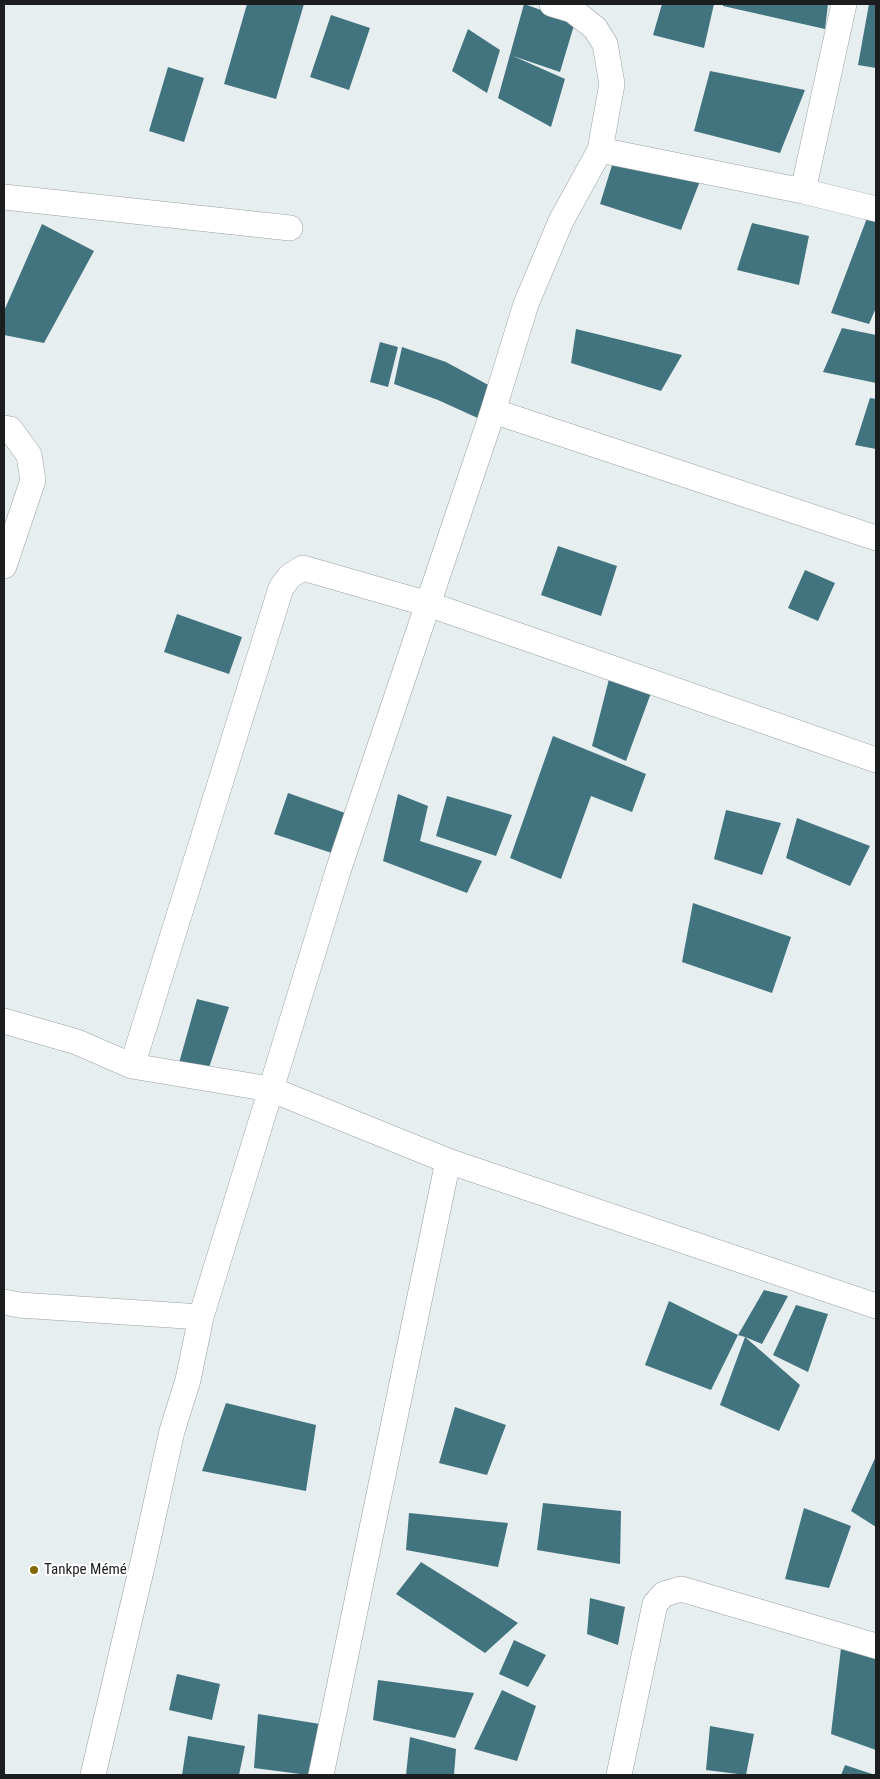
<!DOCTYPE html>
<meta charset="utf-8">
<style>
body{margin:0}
#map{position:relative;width:880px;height:1779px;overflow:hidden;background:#e7eef0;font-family:"Roboto Condensed",sans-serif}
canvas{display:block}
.frame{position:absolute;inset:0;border:5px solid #1b1d1e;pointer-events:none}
</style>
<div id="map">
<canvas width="880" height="1779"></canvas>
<div class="frame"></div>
</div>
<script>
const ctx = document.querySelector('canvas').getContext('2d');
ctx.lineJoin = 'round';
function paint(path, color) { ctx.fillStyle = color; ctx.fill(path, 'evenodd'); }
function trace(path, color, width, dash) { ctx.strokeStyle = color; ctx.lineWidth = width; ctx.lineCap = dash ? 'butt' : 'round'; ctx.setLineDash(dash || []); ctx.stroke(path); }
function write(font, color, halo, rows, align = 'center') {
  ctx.font = font + ' "Roboto Condensed",sans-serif'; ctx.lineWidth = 4; ctx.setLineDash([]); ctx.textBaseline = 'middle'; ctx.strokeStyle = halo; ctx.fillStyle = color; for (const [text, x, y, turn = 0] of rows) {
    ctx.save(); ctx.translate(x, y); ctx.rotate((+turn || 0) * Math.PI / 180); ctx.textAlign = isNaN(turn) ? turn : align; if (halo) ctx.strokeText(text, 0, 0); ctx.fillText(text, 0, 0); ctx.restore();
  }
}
paint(new Path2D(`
 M247,4H304L276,99L224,84Z
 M524,4L575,22L560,72L513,56L565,79L551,127L498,98Z
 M662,4H714L704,48L653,35Z
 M723,4H828L825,29L723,6Z
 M869,4H876V68L858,65Z
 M331,15L370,28L349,90L310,77Z
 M468,29L500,50L487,93L452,71Z
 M168,67L204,78L184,142L149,131Z
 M710,71L805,90L780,153L694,131Z
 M613,162L700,181L681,230L600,204Z
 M867,218L876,221V308L869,324L831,313Z
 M752,223L809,236L799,285L737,270Z
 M42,224L94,251L44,343L4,335V311Z
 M842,328L876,335V383L823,372Z
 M576,329L682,355L661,391L571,363Z
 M380,342L398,347L388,387L370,382Z
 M402,347L446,362L492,387L482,420L438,400L394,384Z
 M870,398L876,399V449L855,445Z
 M558,546L617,566L601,616L541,595Z
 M805,570L835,583L818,621L788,608Z
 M177,614L242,637L229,674L164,652Z
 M609,679L651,693L626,761L592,746Z
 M553,736L646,774L632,812L591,796L561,879L510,858Z
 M288,793L351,815L338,855L274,834Z
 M398,794L428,806L420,841L482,861L467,893L383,861Z
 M447,796L512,815L496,856L436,836Z
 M726,810L781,823L762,875L714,859Z
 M797,818L870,846L850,886L786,858Z
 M693,903L791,937L772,993L682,962Z
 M197,999L229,1007L208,1071L179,1063Z
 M764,1290L788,1296L762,1344L745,1337L800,1385L779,1431L720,1405L745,1337L738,1335Z
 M669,1301L738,1335L711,1390L645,1365Z
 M796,1305L828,1314L808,1372L773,1355Z
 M226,1403L316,1425L306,1491L202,1471Z
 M455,1407L506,1425L487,1475L439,1463Z
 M876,1456V1527L851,1511Z
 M543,1503L621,1511L620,1564L537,1550Z
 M804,1508L851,1526L829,1588L785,1579Z
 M409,1513L508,1523L498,1567L406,1550Z
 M421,1562L518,1623L485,1653L396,1594Z
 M590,1598L625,1607L618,1645L587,1634Z
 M514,1640L546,1655L528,1687L499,1674Z
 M841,1648L876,1658V1750L831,1734Z
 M177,1674L220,1684L212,1720L169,1710Z
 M378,1680L474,1693L455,1738L373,1720Z
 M502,1690L536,1706L517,1761L474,1749Z
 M258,1714L320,1724L308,1775L254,1768Z
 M710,1726L754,1734L746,1775L706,1770Z
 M188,1736L245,1746L239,1775H182Z
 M410,1737L456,1749L454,1775H406Z
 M845,1765L875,1775H841Z`), '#42747f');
const minor = new Path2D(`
 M552,4L572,10L595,28L605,44L612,84L600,150
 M803,191L844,4
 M4,197L290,228
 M493,411L876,538
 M4,428L10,429L29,455L33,480L4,566
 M4,1021L77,1042L132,1066L270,1089L448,1161L876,1306
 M132,1066L281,588L290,576L303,568L428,604L876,760
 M4,1302L19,1305L201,1317
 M93,1775L144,1558L172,1431L188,1380L201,1317L338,871L493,411L526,304L561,221L600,150L803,191L876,209
 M321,1775L448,1161
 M619,1775L655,1604L664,1594L681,1589L876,1646`);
trace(minor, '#99a0a2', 26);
trace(minor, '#fff', 25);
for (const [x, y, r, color] of [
 [34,1570,5,"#846801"]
]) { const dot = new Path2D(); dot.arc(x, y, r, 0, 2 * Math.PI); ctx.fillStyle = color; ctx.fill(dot); trace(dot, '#fff', 2); }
write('15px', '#1b1d1e', '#fff', [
 ["Tankpe Mémé",44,1570]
], 'left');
</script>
